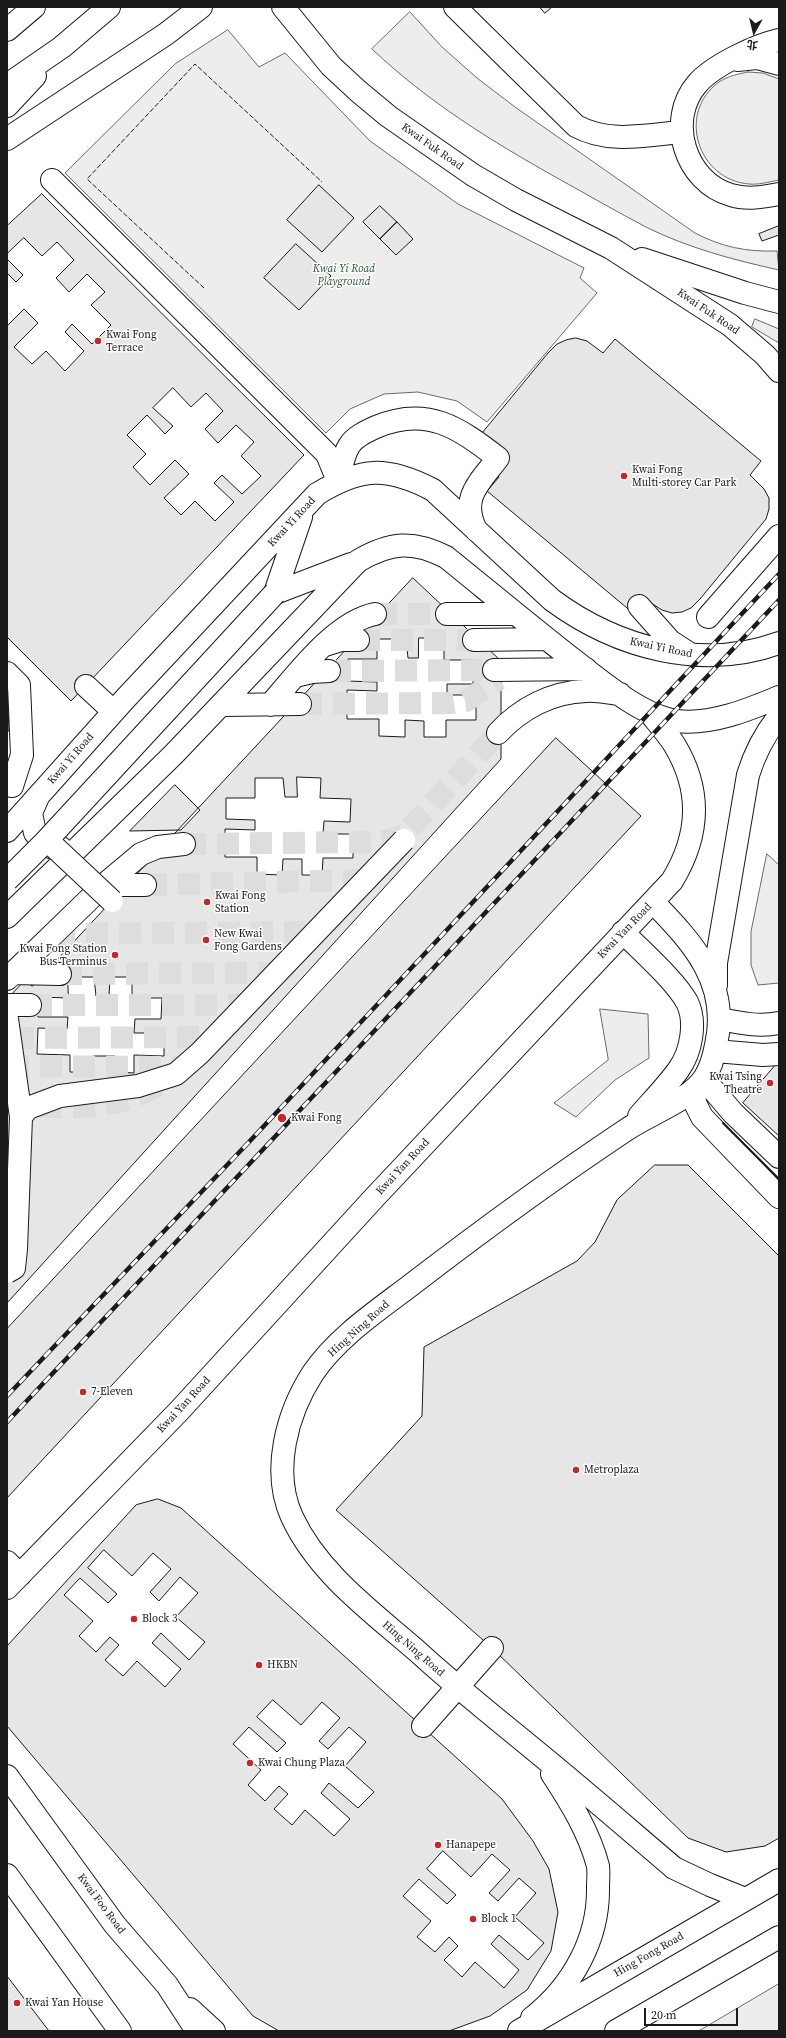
<!DOCTYPE html>
<meta charset="utf-8">
<style>
body{margin:0}
#map{position:relative;width:786px;height:2038px;overflow:hidden;background:#fff;font-family:"Source Serif 4","Noto Sans TC",serif}
canvas{display:block}
.frame{position:absolute;inset:0;border:8px solid #1a1a1a;pointer-events:none}
.north{position:absolute;left:734px;top:12px;width:40px;height:40px;-webkit-text-stroke:3px #fff;paint-order:stroke;rotate:188deg;font-size:11px;font-weight:700;line-height:16px;text-align:center;color:#1a1a1a}
.north::after{content:'';display:block;margin:auto;width:14px;height:18px;background:#1a1a1a;clip-path:polygon(50% 0,100% 100%,50% 72%,0 100%)}
.scale{position:absolute;left:644px;top:2008px;width:94px;height:18px;box-sizing:border-box;border:2px solid #1a1a1a;border-top:0;padding-left:5px;font-size:12px;line-height:14px;white-space:nowrap;color:#1a1a1a;-webkit-text-stroke:3px #fff;paint-order:stroke}
</style>
<div id="map">
<canvas width="786" height="2038"></canvas>
<div class="frame"></div>
<div class="north">北</div>
<div class="scale">20 m</div>
</div>
<script>
const ctx = document.querySelector('canvas').getContext('2d');
ctx.lineJoin = 'round';
function paint(path, color) { ctx.fillStyle = color; ctx.fill(path, 'evenodd'); }
function trace(path, color, width, dash) { ctx.strokeStyle = color; ctx.lineWidth = width; ctx.lineCap = dash ? 'butt' : 'round'; ctx.setLineDash(dash || []); ctx.stroke(path); }
function write(font, color, halo, rows, align = 'center') {
  ctx.font = font + ' "Source Serif 4",serif'; ctx.lineWidth = 3; ctx.setLineDash([]); ctx.textBaseline = 'middle'; ctx.strokeStyle = halo; ctx.fillStyle = color; for (const [text, x, y, turn = 0] of rows) {
    ctx.save(); ctx.translate(x, y); ctx.rotate((+turn || 0) * Math.PI / 180); ctx.textAlign = isNaN(turn) ? turn : align; if (halo) ctx.strokeText(text, 0, 0); ctx.fillText(text, 0, 0); ctx.restore();
  }
}
const green = new Path2D(`
 M410,12L442,47L477,78L515,107L695,233C722,247 746,252 777,251L779,270C734,260 688,248 646,227C617,212 588,195 559,179C491,141 428,102 372,49Z
 M228,30L259,67L285,53L370,141L458,204L584,268L580,278L597,293L487,422L457,401L418,392L384,394L350,409L326,433L65,173L175,64Z
 M748,72L763,73L779,79V180C769,182 758,185 749,184C698,180 676,113 719,82C728,76 738,74 748,72Z
 M755,319L779,329V343L752,327Z
 M767,854L779,865V983L758,985L751,965V932Z
 M600,1009L648,1014L649,1058L615,1080L576,1117L554,1103L608,1060Z
 M779,1984V2031H699Z`);
paint(green, '#ededed');
trace(green, '#6a6a6a', 1);
const building = new Path2D(`
 M540,7H552L545,13Z
 M319,185L354,218L322,252L287,220Z
 M42,194L304,455L71,701L7,637V226Z
 M380,206L397,222L380,239L363,222Z
 M397,222L413,239L396,255L380,239Z
 M779,226V235L762,241L759,234Z
 M24,238L42,256L57,242L74,260L56,278L69,292L87,274L105,292L91,305L111,325L92,344L72,324L65,332L84,351L65,371L46,351L32,364L14,347L38,323L24,309L7,326V273L16,282L23,275L7,259V254Z
 M296,244L331,276L299,310L264,278Z
 M576,338L587,341L603,353L615,339L761,461L750,475L764,489L769,498V509L766,519L700,599L691,608L682,612L672,613L662,610L651,603L633,613L487,491L499,477L494,472L482,433L548,353L557,344L566,340Z
 M173,388L191,407L206,393L223,411L205,429L218,443L236,425L254,442L241,456L261,476L242,494L222,475L214,483L234,502L215,521L195,501L181,515L164,498L189,474L175,460L150,485L133,467L146,454L127,435L147,415L165,434L173,426L153,408Z
 M413,578L501,661V759L7,1303V999L25,980L32,986Z
 M419,638H444V660H474L473,684H447V695H476V720H446V737H424V721L405,720V737L379,736V719H347V690L377,691V682L347,681L348,659H377V639H406L408,658H418Z
 M7,690L9,730L7,733Z
 M556,738L641,816L7,1498V1329Z
 M297,777L321,778L320,798L351,799L350,822L324,821L323,834H353V858H323L322,875H302V859H283L282,875L257,874V857H225V829L255,830V820L226,819V798H255V778H283L285,797H297Z
 M175,785L200,810L181,830L130,831Z
 M68,977H94L96,996H109L110,977H132V998H162L161,1019H135L134,1033H164V1056L134,1055V1073L115,1072V1056H93L94,1072H70V1055L37,1054L38,1028L67,1029L68,1017H38L39,997L68,998Z
 M779,1061V1136L743,1103Z
 M655,1165H688L779,1256V1838L765,1846L726,1852L688,1838L492,1648L336,1510L422,1416L424,1347L577,1261L595,1242L617,1200Z
 M158,1499L181,1508L502,1799L533,1841L549,1869L558,1912L551,1951L527,1990L490,2016L449,2031H279L253,2016L7,1726V1646L136,1505Z
 M104,1550L132,1576L153,1553L171,1569L150,1592L159,1601L180,1577L198,1593L176,1617L205,1642L189,1660L161,1633L152,1643L181,1669L165,1687L137,1661L123,1676L105,1660L119,1645L110,1637L96,1652L79,1636L93,1621L64,1595L80,1578L108,1603L117,1594L88,1568Z
 M273,1700L301,1725L322,1702L340,1718L319,1741L328,1749L349,1727L366,1742L345,1766L374,1792L358,1808L329,1783L321,1793L350,1819L334,1836L305,1810L292,1825L274,1809L288,1794L279,1786L265,1801L248,1785L261,1770L233,1744L249,1727L277,1752L286,1743L257,1717Z
 M443,1851L471,1877L492,1854L510,1870L489,1893L498,1901L519,1878L536,1893L515,1917L544,1943L528,1960L499,1935L491,1944L519,1970L504,1988L475,1962L462,1977L444,1960L458,1946L449,1937L435,1952L417,1937L431,1921L403,1896L419,1879L447,1904L456,1895L427,1869Z
 M7,1976L49,2031H7Z`);
paint(building, '#e6e6e6');
trace(building, '#1a1a1a', 1);
trace(new Path2D(`
 M375,614H447
 M358,640H474
 M329,671L494,670
 M300,704L453,703L466,701L499,679
 M184,844L373,842L389,840L406,834
 M388,852L498,733
 M145,885L361,880
 M53,934L310,932
 M60,974L273,973
 M30,1005H242
 M12,1038L211,1037
 M7,1066L182,1067
 M7,1105C59,1107 118,1115 162,1082`), '#ddd', 22, [22, 11]);
const minor = new Path2D(`
 M455,7L576,126C609,144 646,135 682,132
 M779,40C756,45 712,66 697,84C666,120 685,182 731,195C747,200 763,197 779,194
 M737,60L757,58L779,64
 M52,180L320,447L327,454L338,481
 M338,481C341,471 343,455 349,446C354,437 367,431 376,427C427,405 459,428 498,458C479,483 460,498 476,530
 M275,593L351,564
 M275,593L301,517
 M639,606L670,641L687,652
 M447,614H516
 M708,617L779,536
 M474,640L547,639
 M325,645L341,640H358
 M494,670L586,669
 M7,673L19,685L22,755L12,786
 M295,676L312,672L329,671
 M86,686L113,711
 M223,705L300,704
 M270,705C297,674 335,622 375,614
 M498,733C521,708 552,692 586,691C597,690 609,693 620,694
 M38,797L31,813L35,833L50,847L61,848
 M7,831L125,699L317,494C361,467 387,466 433,490L552,600C617,648 702,671 779,643
 M104,885H145
 M653,902C693,943 730,983 716,1045C714,1056 711,1067 705,1077C691,1100 649,1114 626,1130C554,1178 484,1229 415,1282C380,1309 338,1336 313,1373C287,1413 271,1471 292,1517C318,1573 371,1611 417,1651C454,1685 493,1716 532,1748C580,1787 627,1828 674,1868L710,1885L745,1899
 M7,917L173,755L358,561C390,542 413,540 446,557C488,591 529,625 571,658C600,680 641,716 677,721C711,725 748,710 779,697
 M623,932C642,952 674,979 687,1002C697,1022 691,1052 679,1069C667,1086 652,1101 639,1116
 M13,973L60,974
 M7,979L104,885L141,854L158,847L184,844
 M716,985V963L748,775C755,752 764,735 779,716
 M7,1005H30
 M720,1019C740,1023 759,1027 779,1023
 M715,1051L763,1055L779,1054
 M704,1079L733,1113L779,1157
 M694,1090L695,1103L702,1117L779,1197
 M7,1562L20,1575
 M7,1588L179,1411L374,1198L672,881C700,835 702,790 674,744C667,733 657,722 649,712
 M423,1726L492,1648
 M532,2018C572,1987 599,1939 598,1887C598,1881 599,1873 598,1866C589,1832 571,1803 552,1774`);
const major = new Path2D(`
 M283,7L331,66L358,91L388,116L473,175L516,200L611,248L730,325L765,355L779,371
 M7,30L34,7
 M7,85L62,47L109,7
 M7,106L35,76
 M642,259L745,293L779,302
 M7,1776L115,1925L167,1985L197,2031
 M7,1875L120,2031
 M190,2009L214,2031
 M519,2031L779,1880
 M616,2031L779,1937`);
const highway = new Path2D(`
 M7,139L166,34L201,7`);
trace(minor, '#1a1a1a', 24);
trace(major, '#1a1a1a', 24);
trace(highway, '#1a1a1a', 24);
trace(minor, '#fff', 22);
trace(major, '#fff', 22);
trace(highway, '#fff', 22);
const rail = new Path2D(`
 M7,1396L249,1142L779,574
 M7,1422L779,600`);
trace(rail, '#1a1a1a', 4.5);
trace(rail, '#fff', 3, [9]);
const minorBridge = new Path2D(`
 M47,840L112,901
 M7,880L47,840L275,593
 M7,1019L21,1117L16,1249L14,1268L7,1272
 M21,1117L28,1108L60,1096L138,1086L176,1074L200,1053L404,840`);
trace(minorBridge, '#1a1a1a', 24, []);
trace(minorBridge, '#fff', 22);
trace(new Path2D(`
 M204,288L87,179L195,64L322,182`), '#1a1a1a', 1, [5, 2]);
trace(new Path2D(`
 M723,1123L779,1179`), '#1a1a1a', 2);
for (const [x, y, r, color] of [
 [98,341,4,"#c62828"],
 [624,476,4,"#c62828"],
 [207,902,4,"#c62828"],
 [206,940,4,"#c62828"],
 [115,955,4,"#c62828"],
 [770,1083,4,"#c62828"],
 [282,1118,5,"#c62828"],
 [83,1392,4,"#c62828"],
 [576,1470,4,"#c62828"],
 [134,1619,4,"#c62828"],
 [259,1665,4,"#c62828"],
 [250,1763,4,"#c62828"],
 [438,1845,4,"#c62828"],
 [473,1919,4,"#c62828"],
 [17,2003,4,"#c62828"]
]) { const dot = new Path2D(); dot.arc(x, y, r, 0, 2 * Math.PI); ctx.fillStyle = color; ctx.fill(dot); trace(dot, '#fff', 1.5); }
write('11px', '#1a1a1a', '#fff', [
 ["Kwai Fuk Road",432,147,35],
 ["Kwai Fuk Road",708,312,34],
 ["Kwai Yi Road",292,522,-47],
 ["Kwai Yi Road",661,648,12],
 ["Kwai Yi Road",71,759,-49],
 ["Kwai Yan Road",625,931,-46],
 ["Kwai Yan Road",403,1167,-47],
 ["Hing Ning Road",359,1329,-42],
 ["Kwai Yan Road",184,1405,-47],
 ["Hing Ning Road",413,1649,41],
 ["Kwai Foo Road",101,1904,53],
 ["Hing Fong Road",649,1955,-30]
]);
write('italic 11px', '#2b5a34', '#fff', [
 ["Kwai Yi Road",344,269],
 ["Playground",344,282]
]);
write('11px', '#1a1a1a', '#fff', [
 ["Kwai Fong",106,335],
 ["Terrace",106,348],
 ["Kwai Fong",632,470],
 ["Multi-storey Car Park",632,483],
 ["Kwai Fong",215,896],
 ["Station",215,909],
 ["New Kwai",214,934],
 ["Fong Gardens",214,947],
 ["Kwai Fong Station",107,949,"right"],
 ["Bus Terminus",107,962,"right"],
 ["Kwai Tsing",762,1077,"right"],
 ["Theatre",762,1090,"right"],
 ["Kwai Fong",291,1118],
 ["7-Eleven",91,1392],
 ["Metroplaza",584,1470],
 ["Block 3",142,1619],
 ["HKBN",267,1665],
 ["Kwai Chung Plaza",258,1763],
 ["Hanapepe",446,1845],
 ["Block 1",481,1919],
 ["Kwai Yan House",25,2003]
], 'left');
</script>
